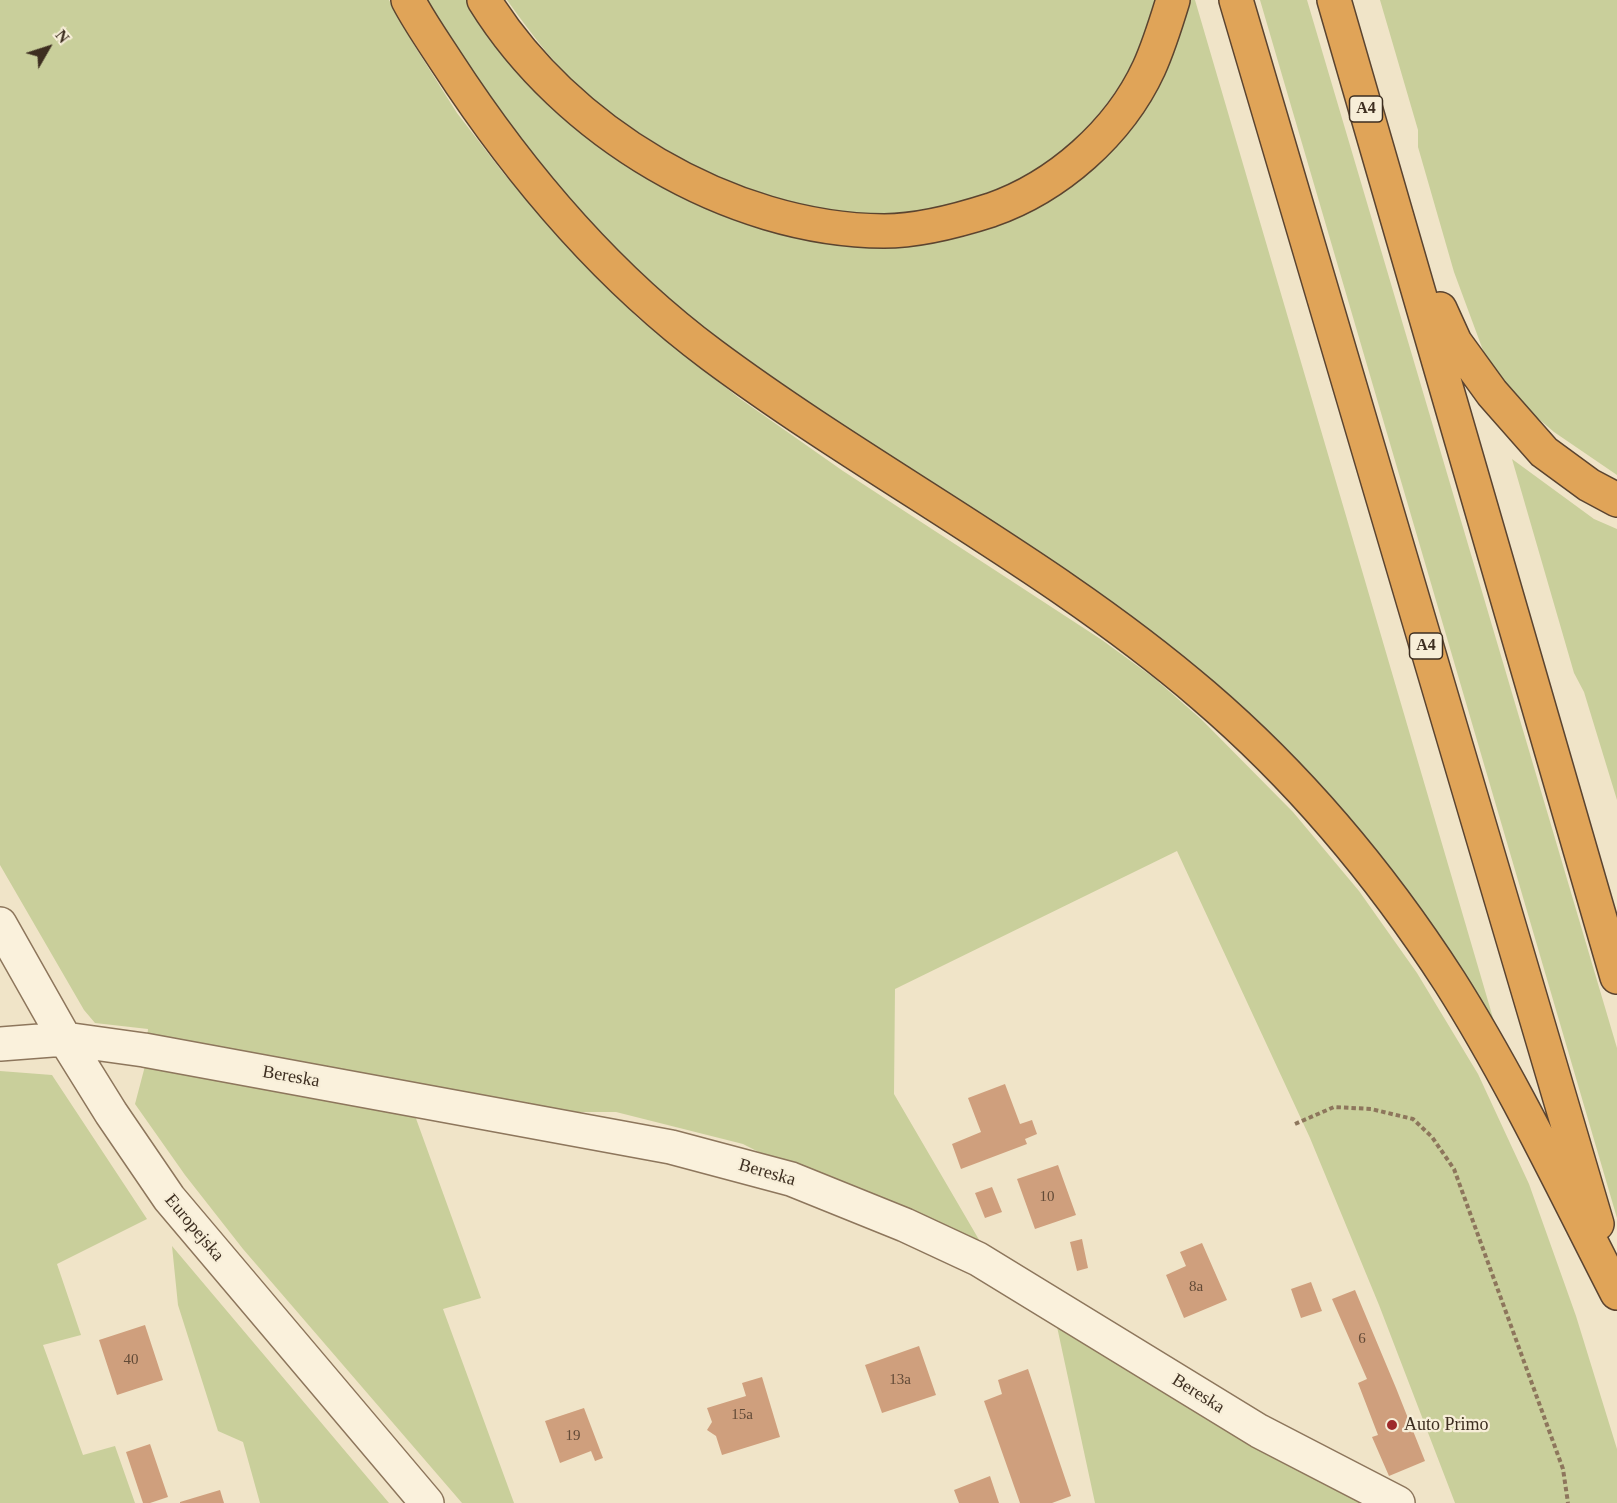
<!DOCTYPE html>
<style>
body{margin:0}
#map{position:relative;width:1617px;height:1503px;overflow:hidden;background:#f0e4c8;font-family:Georgia,serif}
canvas{display:block}
.north{position:absolute;left:18px;top:18px;width:60px;height:60px;-webkit-text-stroke:4px #f7eed8;paint-order:stroke;rotate:51deg;font-size:16px;font-weight:700;line-height:24px;text-align:center;color:#3d2e20}
.north::after{content:'';display:block;margin:auto;width:21px;height:27px;background:#3d2e20;clip-path:polygon(50% 0,100% 100%,50% 72%,0 100%)}
</style>
<div id="map">
<canvas width="1617" height="1503"></canvas>
<div class="north">N</div>
</div>
<script>
const ctx = document.querySelector('canvas').getContext('2d');
ctx.lineJoin = 'round';
function paint(path, color) { ctx.fillStyle = color; ctx.fill(path, 'evenodd'); }
function trace(path, color, width, dash) { ctx.strokeStyle = color; ctx.lineWidth = width; ctx.lineCap = dash ? 'butt' : 'round'; ctx.setLineDash(dash || []); ctx.stroke(path); }
function write(font, color, halo, rows, align = 'center') {
  ctx.font = font + ' Georgia,serif'; ctx.lineWidth = 4.5; ctx.setLineDash([]); ctx.textBaseline = 'middle'; ctx.strokeStyle = halo; ctx.fillStyle = color; for (const [text, x, y, turn = 0] of rows) {
    ctx.save(); ctx.translate(x, y); ctx.rotate((+turn || 0) * Math.PI / 180); ctx.textAlign = isNaN(turn) ? turn : align; if (halo) ctx.strokeText(text, 0, 0); ctx.fillText(text, 0, 0); ctx.restore();
  }
}
paint(new Path2D(`
 M0,0H389L414,45L457,113L504,174L570,248L638,318L739,398L843,471L1102,640L1154,678L1201,719L1293,812L1359,891L1417,973L1478,1074L1529,1184L1576,1316L1617,1449V1503H1455L1379,1305L1310,1138L1177,851L895,989L894,1094L985,1250L792,1169L743,1144L616,1112H537L147,1041L148,1029L95,1023L84,1010L0,865Z
 M424,0H468L474,11L589,137L892,247L964,237L1002,224L1038,207L1071,186L1156,90L1177,43L1190,0H1195L1498,1035L1320,785L849,431L727,345L679,308L627,259L577,208L523,145L473,78Z
 M507,0H1155C1152,11 1149,24 1145,35C1113,119 1037,188 949,207C869,224 779,207 706,173C693,167 680,158 667,150C641,134 615,118 592,99C559,71 532,35 507,0Z
 M1260,0H1307L1617,1048V1218Z
 M1380,0H1617V475L1554,432L1519,402L1484,353L1454,272L1418,147V130Z
 M1512,459L1594,519L1617,529V800L1584,692L1574,673Z
 M145,1066L414,1113L481,1298L443,1309L514,1503H462L243,1249L185,1175L135,1104Z
 M0,1071L52,1075L147,1219L57,1264L81,1335L43,1345L83,1455L115,1446L135,1503H0Z
 M172,1246L389,1503H260L243,1442L218,1431L178,1305Z
 M1056,1322L1368,1503H1095Z`), '#c9cf9b');
paint(new Path2D(`
 M1005,1084L1020,1124L1032,1120L1037,1134L1025,1139L1027,1144L961,1169L952,1144L981,1132L968,1098Z
 M1058,1165L1076,1215L1035,1229L1017,1179Z
 M992,1187L1002,1212L985,1218L975,1193Z
 M1082,1239L1088,1268L1077,1271L1070,1242Z
 M1202,1243L1227,1300L1184,1318L1166,1275L1186,1266L1180,1252Z
 M1311,1282L1322,1311L1301,1318L1291,1289Z
 M1355,1290L1396,1388L1425,1461L1389,1476L1372,1437L1378,1435L1358,1383L1367,1379L1332,1299Z
 M145,1325L163,1380L117,1395L99,1340Z
 M919,1346L936,1395L882,1413L865,1365Z
 M1028,1369L1071,1496L1052,1503H1020L984,1401L1002,1394L998,1380Z
 M762,1377L780,1437L722,1455L716,1436L707,1430L712,1422L707,1408L746,1396L742,1383Z
 M584,1408L603,1458L595,1461L591,1451L560,1463L545,1421Z
 M150,1444L168,1497L150,1503H143L126,1452Z
 M990,1476L999,1503H959L954,1490Z
 M220,1490L224,1503H180V1502Z`), '#cf9f7d');
const minor = new Path2D(`
 M0,924L65,1039L111,1113L169,1198L427,1503
 M0,1044L65,1039L144,1050L671,1147L791,1179L905,1225L978,1259L1259,1431L1398,1503`);
const highway = new Path2D(`
 M408,0C419,21 433,41 446,61C518,172 606,276 712,355C872,474 1052,565 1203,695C1300,778 1381,875 1450,982C1512,1080 1564,1190 1617,1293
 M484,0C565,131 729,230 884,231C920,231 957,221 991,210C1057,187 1119,133 1149,68C1159,46 1166,23 1173,0
 M1236,0L1597,1224
 M1334,0L1617,977
 M1440,309L1455,342L1492,393L1544,452L1589,485L1617,500`);
trace(minor, '#8d765c', 36);
trace(highway, '#5b4430', 36);
trace(new Path2D(`
 M1295,1124L1334,1107L1371,1109L1413,1119L1432,1137L1454,1169L1563,1469L1568,1503`), '#8d765c', 4, [4.5, 3]);
trace(minor, '#faf1dc', 33);
trace(highway, '#e0a458', 33);
for (const [x, y, r, color] of [
 [1392,1425,6,"#9e2a2b"]
]) { const dot = new Path2D(); dot.arc(x, y, r, 0, 2 * Math.PI); ctx.fillStyle = color; ctx.fill(dot); trace(dot, '#f7eed8', 2); }
write('15px', '#624a37', null, [
 ["10",1047,1197],
 ["8a",1196,1287],
 ["6",1362,1339],
 ["40",131,1360],
 ["13a",900,1380],
 ["15a",742,1415],
 ["19",573,1436]
]);
for (const [x, y, w] of [
 [1366,109,33],
 [1426,646,33]
]) { const box = new Path2D(); box.roundRect(x - w / 2, y - 13, w, 26, 4.5); ctx.fillStyle = '#f7eed8'; ctx.fill(box); trace(box, '#3d2e20', 1.5); }
write('bold 16px', '#3d2e20', null, [
 ["A4",1366,109],
 ["A4",1426,646]
]);
write('18px', '#3d2e20', '#f7eed8', [
 ["Bereska",291,1077,10],
 ["Bereska",767,1173,16],
 ["Europejska",194,1228,50],
 ["Bereska",1198,1394,32]
]);
write('18px', '#3d2e20', '#f7eed8', [
 ["Auto Primo",1404,1425]
], 'left');
</script>
